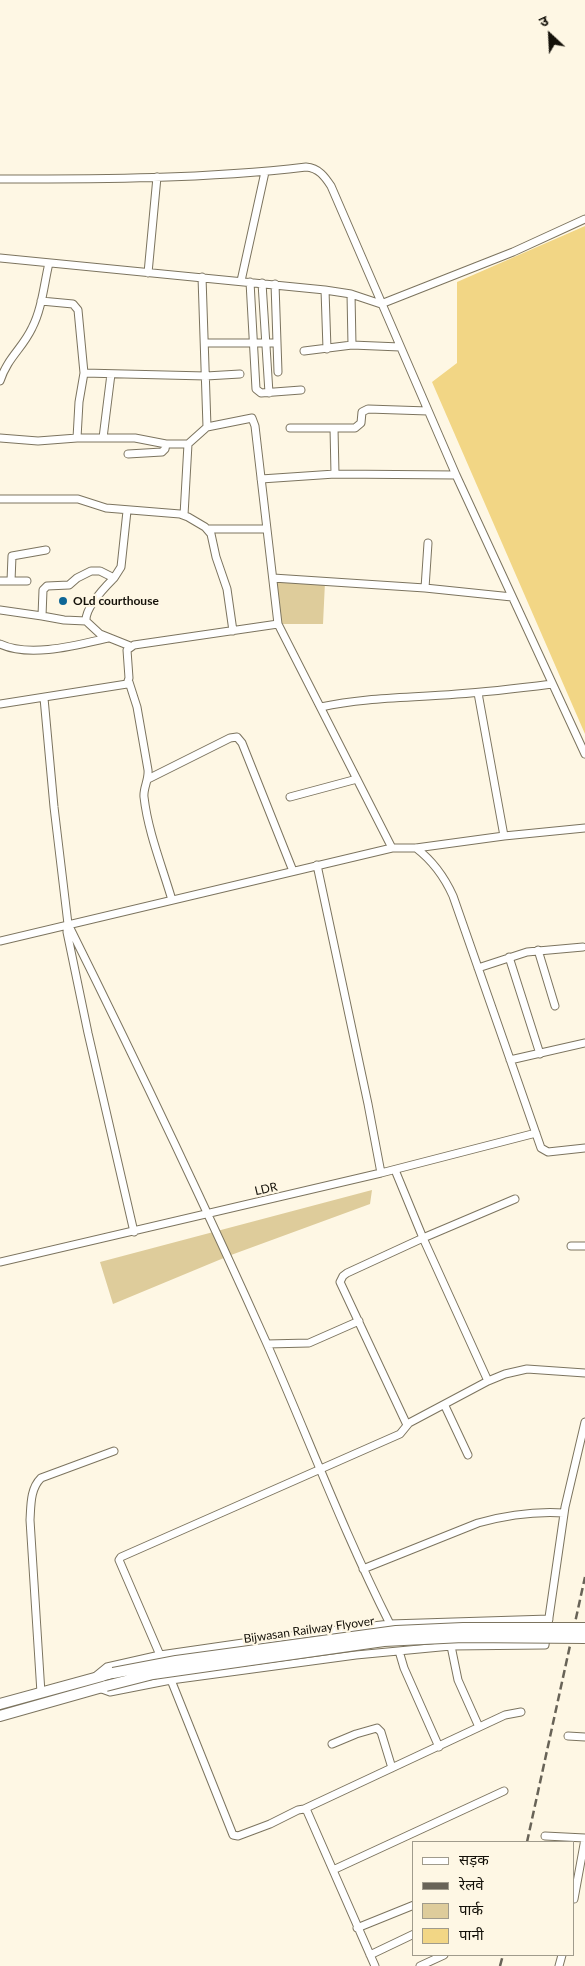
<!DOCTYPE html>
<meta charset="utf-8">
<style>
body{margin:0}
#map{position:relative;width:585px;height:1966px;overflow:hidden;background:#fef7e4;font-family:Lato,"Noto Sans Devanagari",sans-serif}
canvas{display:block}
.legend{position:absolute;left:412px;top:1841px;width:162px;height:115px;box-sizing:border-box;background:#fef7e4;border:1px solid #a09b8c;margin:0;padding:6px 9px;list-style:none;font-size:15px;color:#141109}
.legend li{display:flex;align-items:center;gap:10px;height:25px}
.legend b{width:25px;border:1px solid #a09b8c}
.north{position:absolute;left:525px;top:10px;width:50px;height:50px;-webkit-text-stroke:4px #fef7e4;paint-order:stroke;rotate:335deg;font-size:14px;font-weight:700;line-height:20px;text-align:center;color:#141109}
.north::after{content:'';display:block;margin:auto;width:18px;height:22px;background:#141109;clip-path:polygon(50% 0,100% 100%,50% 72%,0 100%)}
</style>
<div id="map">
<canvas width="585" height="1966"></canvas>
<ul class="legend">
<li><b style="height:6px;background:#fff"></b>सड़क</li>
<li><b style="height:6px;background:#686357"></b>रेलवे</li>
<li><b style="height:14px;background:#decc9b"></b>पार्क</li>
<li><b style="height:14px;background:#f2d685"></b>पानी</li>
</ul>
<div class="north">उ</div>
</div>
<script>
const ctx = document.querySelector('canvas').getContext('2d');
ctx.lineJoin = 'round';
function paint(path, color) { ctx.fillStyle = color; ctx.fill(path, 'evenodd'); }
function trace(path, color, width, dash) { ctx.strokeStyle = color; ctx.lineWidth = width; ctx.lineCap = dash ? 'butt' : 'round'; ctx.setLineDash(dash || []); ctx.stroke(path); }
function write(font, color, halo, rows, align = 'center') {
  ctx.font = font + ' Lato,sans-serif'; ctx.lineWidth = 4.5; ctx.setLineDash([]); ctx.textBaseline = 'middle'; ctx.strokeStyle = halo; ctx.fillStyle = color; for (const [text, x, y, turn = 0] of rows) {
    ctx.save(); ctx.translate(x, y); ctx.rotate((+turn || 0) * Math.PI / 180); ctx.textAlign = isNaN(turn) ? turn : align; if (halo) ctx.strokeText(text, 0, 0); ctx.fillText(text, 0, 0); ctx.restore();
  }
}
paint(new Path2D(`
 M273,578L325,582L323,624H278Z
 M372,1190L370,1204L231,1255L113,1304L100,1262Z`), '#decc9b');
paint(new Path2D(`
 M585,226V734L432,382L457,363V282Z`), '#f2d685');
const minor = new Path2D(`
 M0,179C102,179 205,179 306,167C319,168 325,177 331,186L456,475L585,754
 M0,258L325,290L351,294L381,304L513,252L585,219
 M148,273L157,177
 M202,277L207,427
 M241,281L265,172
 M250,282L256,389L261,393L301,390
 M262,283L269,393
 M275,284L278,372
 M325,290L327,349
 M351,294L352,345
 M41,301L73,304L78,310L84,373L79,402L77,438
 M205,343H276
 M304,351L352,345L400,347
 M84,373L206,376L240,374
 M0,381C8,357 22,349 32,328C42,309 44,284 49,263
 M290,428H355L361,423L362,412L368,409L428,411
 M334,428L335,474
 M0,438L38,441L77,438H135L166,444H188
 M103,438L111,374
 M128,454L162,452L165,449L166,444
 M261,479L335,474L456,475
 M0,499H78L106,508L180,514L188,517L205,527L211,534L216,557L227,589L233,631
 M127,511L121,567L114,578L100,571H91L77,578L69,585L47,586L43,590L42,616L64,620L86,621L100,634L130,646
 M184,515L188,444L207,427L252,418L255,426L278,624L392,848
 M207,529H267
 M273,578L425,588L512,597
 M0,581H27
 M11,581L12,556L46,550
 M425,588L428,543
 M0,610L42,616
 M86,621C85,608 105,587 114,578
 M0,644C30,658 77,645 108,638
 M129,682L137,707L148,770C149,780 143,788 144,797C148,832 162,866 172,900
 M478,693L504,836
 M44,698L54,807L68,924L67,932L88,1033L134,1232
 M0,704L127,684L129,678L127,650L134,645L278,624
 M321,707C366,697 411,698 457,694C489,692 521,688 552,684
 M148,779L230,738L237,737L242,743L293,871
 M290,797L357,779
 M416,848C433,861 444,876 453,896L541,1148L548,1152L585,1148
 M317,865L368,1104L381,1173
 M68,924C137,1063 204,1203 267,1344C308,1437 344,1533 390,1624
 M0,941L392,848H416L504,836L585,828
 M538,950L555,1006
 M509,957L540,1054
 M478,968L527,952L583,947
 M510,1060L585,1043
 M395,1170L423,1238L488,1381
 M571,1246H585
 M0,1262L381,1173L536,1133
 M267,1344L309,1343L359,1321
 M445,1406L468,1455
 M407,1425L340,1282L343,1276L347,1273L423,1238L515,1199
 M363,1569L478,1523C507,1515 534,1511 564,1513
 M451,1646L458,1680L479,1727
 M399,1651L404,1668L439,1747
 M160,1655L119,1560L121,1557L400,1434L409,1423L488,1381L505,1374L527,1369L585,1373
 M96,1676L107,1667L160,1655L312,1633L390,1624L549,1619
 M171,1680L233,1835L238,1836L270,1824L298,1810L304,1809L307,1811L375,1966
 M99,1688L110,1692L171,1680L356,1655L451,1646L545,1645L565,1507L585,1422
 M41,1693L30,1520C31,1505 30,1489 41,1478L114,1451
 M568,1736L585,1737
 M332,1744L356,1734L377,1728L381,1732L392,1768
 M304,1809L490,1722L505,1715L521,1712
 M545,1836L585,1838
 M333,1870L504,1791
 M574,1899L585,1839
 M357,1928L414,1905
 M370,1955L414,1934
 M420,1966L444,1955
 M559,1966L562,1955`);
const secondary = new Path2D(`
 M0,1704L113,1673
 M0,1716L106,1686`);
trace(minor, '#7c745f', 9);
trace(secondary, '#7c745f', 12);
trace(minor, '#fff', 7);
trace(secondary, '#fff', 10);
trace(new Path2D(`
 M527,1842L585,1577
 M500,1966L503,1955`), '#686357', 2.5, [8, 4]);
const secondaryBridge = new Path2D(`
 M113,1673L176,1661L396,1631L463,1628H585
 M106,1686L153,1674L384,1641L463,1637L585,1638`);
trace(secondaryBridge, '#7c745f', 12, []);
trace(secondaryBridge, '#fff', 10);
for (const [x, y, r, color] of [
 [63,601,5,"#0d6696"]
]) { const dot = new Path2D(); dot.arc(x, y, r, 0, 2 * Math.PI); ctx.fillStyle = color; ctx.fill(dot); trace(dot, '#fef7e4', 2); }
write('bold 12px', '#141109', '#fef7e4', [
 ["OLd courthouse",73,601]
], 'left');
write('12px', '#141109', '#fef7e4', [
 ["LDR",266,1189,-13],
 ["Bijwasan Railway Flyover",309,1630,-8]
]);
</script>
